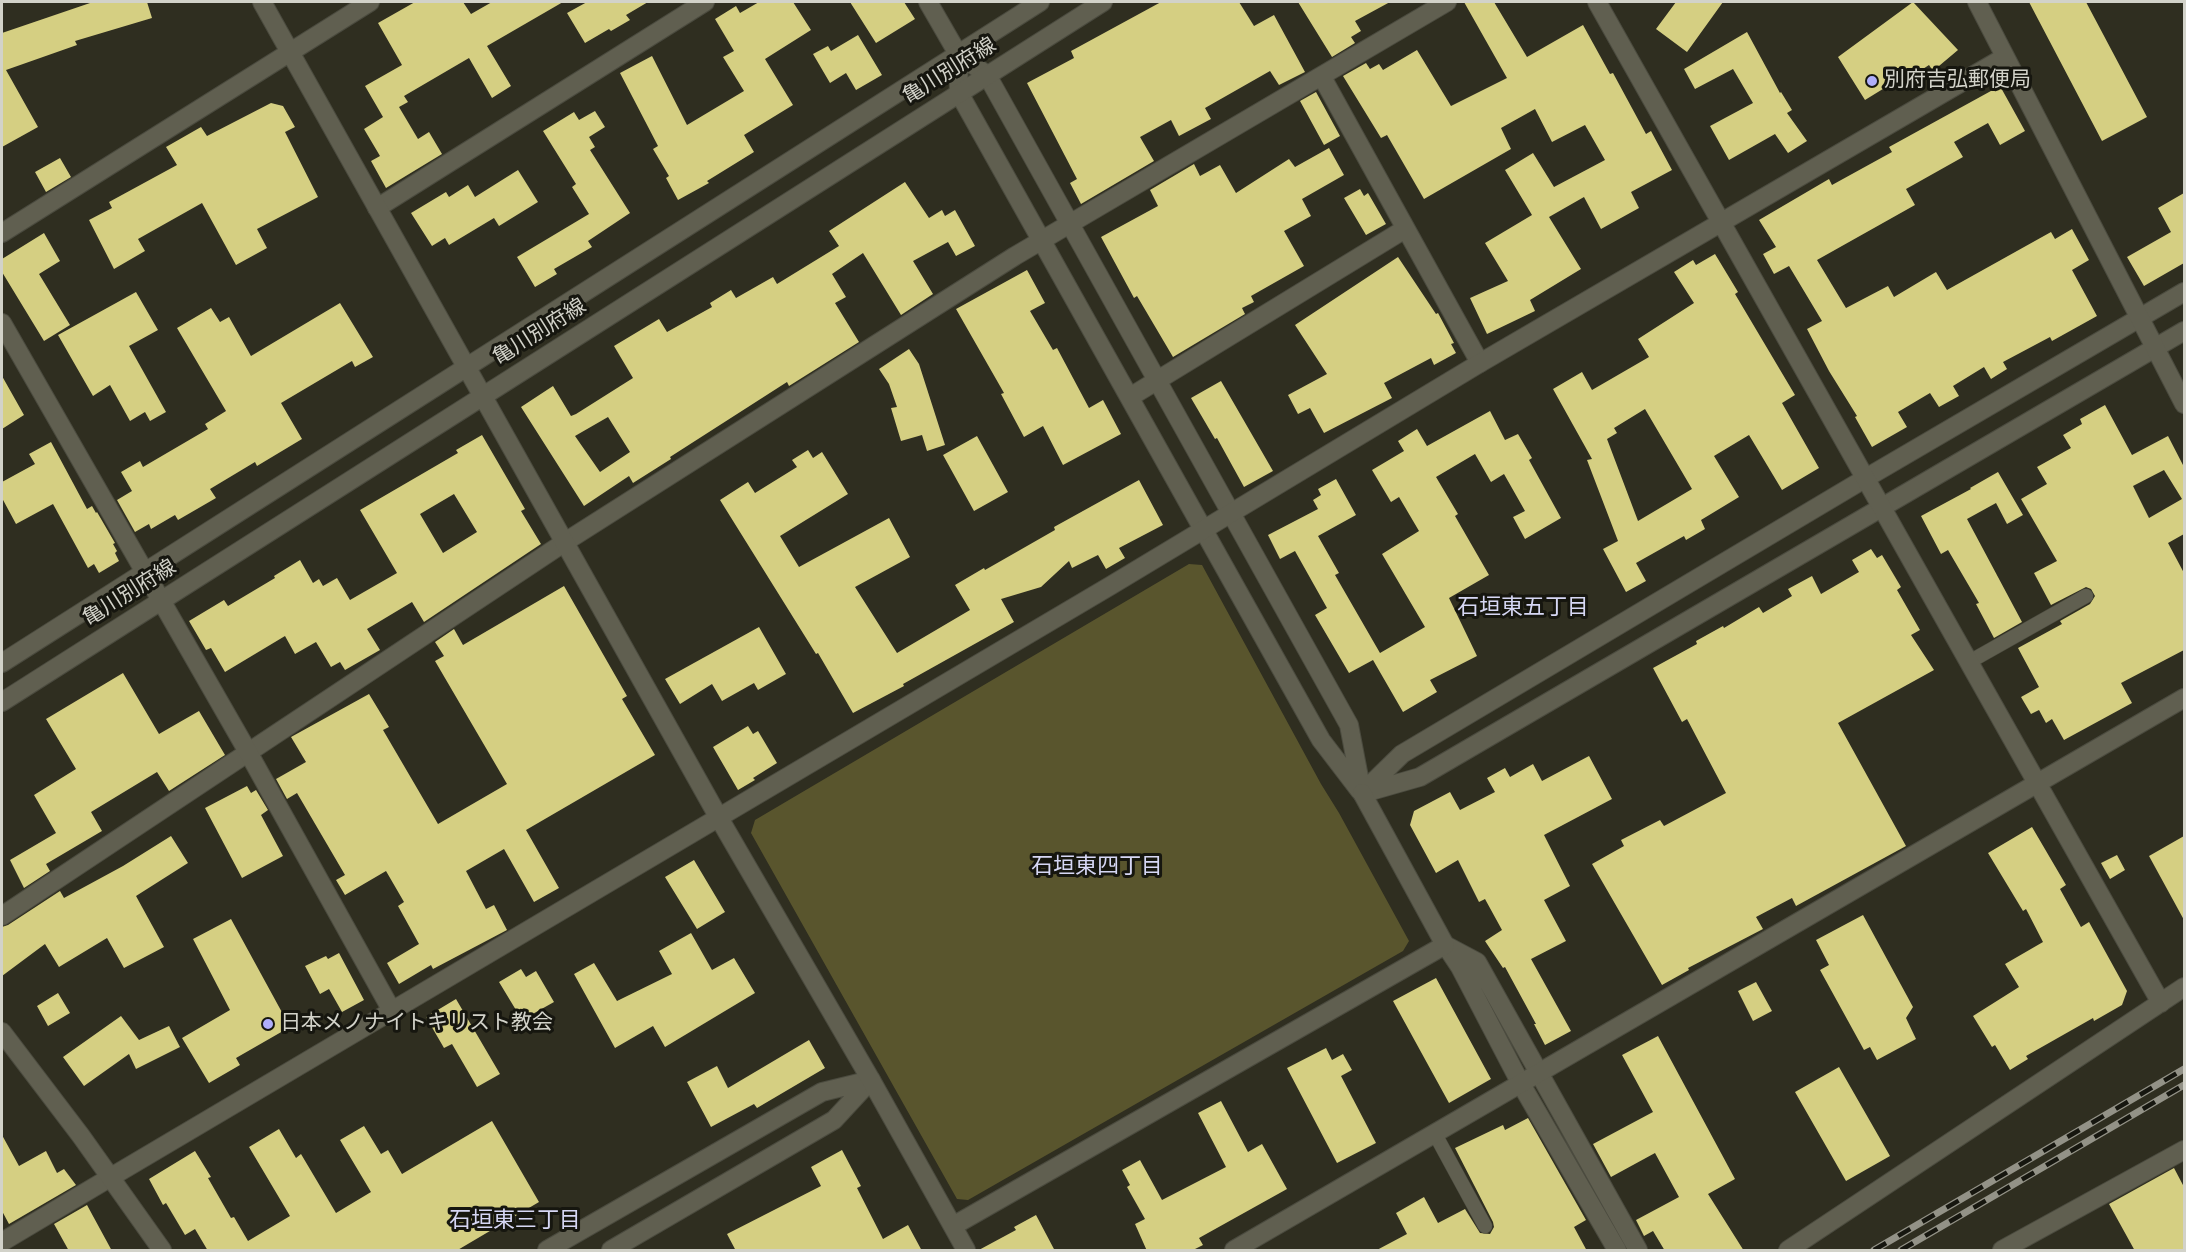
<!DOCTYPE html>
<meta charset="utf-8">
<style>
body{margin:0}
#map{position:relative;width:2186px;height:1252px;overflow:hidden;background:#2f2e20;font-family:"Nunito Sans",sans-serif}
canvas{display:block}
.frame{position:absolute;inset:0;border:3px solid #d2d2c9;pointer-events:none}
</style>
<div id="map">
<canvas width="2186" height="1252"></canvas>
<div class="frame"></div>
</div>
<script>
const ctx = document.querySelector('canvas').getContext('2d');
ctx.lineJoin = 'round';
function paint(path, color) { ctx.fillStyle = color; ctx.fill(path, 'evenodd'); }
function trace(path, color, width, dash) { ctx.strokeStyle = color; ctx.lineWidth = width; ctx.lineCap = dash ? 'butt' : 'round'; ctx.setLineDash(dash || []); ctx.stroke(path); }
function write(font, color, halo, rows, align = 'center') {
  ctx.font = font + ' "Nunito Sans","Noto Sans JP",sans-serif'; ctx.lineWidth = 6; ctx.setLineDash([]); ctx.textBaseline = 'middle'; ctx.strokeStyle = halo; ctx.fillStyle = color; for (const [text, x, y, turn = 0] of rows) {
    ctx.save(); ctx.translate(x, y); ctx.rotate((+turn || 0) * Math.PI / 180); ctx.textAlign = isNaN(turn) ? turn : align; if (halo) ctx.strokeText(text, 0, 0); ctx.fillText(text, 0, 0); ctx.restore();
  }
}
paint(new Path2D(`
 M1189,564L1202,565L1321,784L1339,813L1409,941L1403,951L968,1200L957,1199L751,833L755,820Z`), '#59552d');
paint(new Path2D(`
 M93,2H147L152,18L75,41L77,45L6,70L38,127L2,147V33Z
 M415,2H463L471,14L492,2H563L487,46L511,86L492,98L469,58L404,96L408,102L399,107L418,139L429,132L442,154L386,188L371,161L380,156L364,129L383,117L365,86L402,65L378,23Z
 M587,2H648L626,15L630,20L611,31L609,29L585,43L567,13Z
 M759,2H793L811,30L765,59L793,105L744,135L754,152L707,181L709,183L678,200L666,178L669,176L653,149L658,146L620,73L652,56L687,125L744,91L723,57L734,51L715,19L736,6L740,13Z
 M850,2H904L915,19L876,43Z
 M1161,2H1239L1254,26L1274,15L1305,72L1279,85L1270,71L1205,108L1211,119L1179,136L1171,120L1140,137L1154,161L1081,204L1070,183L1077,179L1027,83L1074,58L1071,51Z
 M1298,2H1390L1355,21L1361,31L1351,37L1355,43L1332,57Z
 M1464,2H1494L1527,57L1583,25L1610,74L1613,73L1646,134L1651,131L1672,170L1631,192L1639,208L1601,229L1584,197L1549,217L1581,269L1530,300L1535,311L1487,334L1470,298L1508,281L1485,243L1532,215L1505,170L1533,153L1554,187L1605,160L1585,125L1552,142L1535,109L1501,128L1511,149L1424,199L1387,135L1381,138L1343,76L1366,63L1370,69L1379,64L1383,70L1417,50L1451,106L1507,78Z
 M1676,2H1723L1687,52L1656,29Z
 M1913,2L1958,50L1933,71L1929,65L1894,88L1891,84L1865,100L1838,57Z
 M2029,2H2086L2147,117L2102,141Z
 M1747,32L1780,93L1781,92L1792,110L1787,113L1807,141L1788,153L1775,134L1729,160L1710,126L1753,103L1733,69L1695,89L1684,69Z
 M858,35L882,75L856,90L846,73L830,83L813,54L828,46L831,51Z
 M2000,86L2025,131L2000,145L1988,123L1954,142L1963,157L1906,189L1915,205L1817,260L1846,308L1888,286L1894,297L1936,272L1947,290L2051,232L2055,239L2072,229L2089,260L2072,270L2097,316L2052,341L2050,337L2003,362L2007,369L1991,379L1984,367L1953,386L1959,396L1939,407L1930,393L1898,412L1907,427L1872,447L1855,417L1857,416L1829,371L1807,329L1822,321L1789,266L1774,274L1763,254L1776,247L1759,220L1829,179L1832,185L1892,152L1889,147Z
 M1316,92L1340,136L1324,145L1300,101Z
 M271,103L283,106L295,127L285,132L318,197L257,229L267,248L236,265L202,203L138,239L145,251L114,269L89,220L112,208L109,202L177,165L166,147L201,127L207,136Z
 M595,111L605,127L589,137L595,147L590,150L630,213L588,241L592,247L554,269L557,274L535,287L517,257L589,214L572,187L576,184L543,131L574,112L579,120Z
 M1329,148L1344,175L1302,199L1311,216L1284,231L1304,266L1251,296L1254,302L1242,308L1245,314L1173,357L1137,296L1134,298L1101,237L1158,206L1150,190L1194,164L1200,176L1220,165L1236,193L1289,159L1295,167Z
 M60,158L71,177L46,192L35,172Z
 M518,170L538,202L499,226L494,218L449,245L445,238L432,246L411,213L446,192L449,197L468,185L475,197Z
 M905,182L929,218L942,210L945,216L955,210L975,246L956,256L948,242L913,261L933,294L901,315L863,253L832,274L846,297L835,303L859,342L789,386L787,382L670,457L671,459L633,483L629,476L584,506L521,407L553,386L571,416L576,414L633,378L614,346L659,319L667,332L712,307L710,303L731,290L736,298L773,277L777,284L839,246L829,231ZM608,417L630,452L600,472L575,436Z
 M1360,189L1364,196L1368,193L1386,224L1366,235L1344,198Z
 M2184,193V263L2144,286L2127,257L2171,232L2158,208Z
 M44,233L60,261L39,274L70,325L44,341L2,272V259Z
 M1715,254L1738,292L1735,294L1795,395L1782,403L1819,468L1782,490L1749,435L1714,456L1739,497L1701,520L1705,529L1686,540L1684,536L1636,563L1646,581L1626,592L1603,549L1618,541L1587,460L1592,459L1553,389L1582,372L1592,390L1649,357L1638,339L1694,303L1674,272L1693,260L1696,265ZM1645,409L1692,489L1638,521L1607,439L1617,433L1614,428Z
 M1398,257L1436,314L1438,313L1454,343L1451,344L1456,353L1434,365L1431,358L1384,383L1392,398L1324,433L1310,408L1298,414L1288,395L1327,374L1295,325Z
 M1027,270L1045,303L1030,311L1053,350L1057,348L1089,408L1103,400L1121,434L1063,465L1043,426L1024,437L1001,394L1004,393L956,309Z
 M136,292L158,330L129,346L166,412L150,421L145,412L130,421L110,385L93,396L58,335Z
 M340,303L373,357L355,367L352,361L281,403L302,439L257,466L255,462L210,489L216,498L178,520L175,515L151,529L149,524L135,532L117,500L132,491L121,472L140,461L143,467L208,429L205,424L226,411L177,328L211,308L220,322L229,317L251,356Z
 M909,349L919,364L945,445L927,451L922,435L901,441L891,408L897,407L889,384L879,369Z
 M2,376L24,415L2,429Z
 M1221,381L1273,471L1244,487L1217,438L1215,439L1191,398Z
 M2105,405L2132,455L2168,436L2184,467V534L2168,543L2184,573V650L2121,683L2132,703L2064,740L2052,719L2046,723L2039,710L2031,714L2021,697L2039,687L2018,648L2062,624L2060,621L2090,604L2095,596L2091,589L2086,587L2051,605L2034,573L2057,561L2021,499L2047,484L2037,467L2071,448L2063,435L2082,424L2080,419ZM2164,470L2182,499L2149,518L2133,486Z
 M1490,411L1505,440L1518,434L1532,458L1529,460L1561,518L1525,539L1513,517L1525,511L1504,474L1491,482L1475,454L1436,477L1458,514L1455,516L1489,575L1449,598L1477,656L1430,680L1437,692L1403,712L1373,660L1349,673L1315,615L1327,608L1295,551L1280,559L1268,535L1318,509L1313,500L1321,495L1318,489L1336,479L1356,515L1318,536L1339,573L1335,575L1380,653L1425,627L1382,554L1419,531L1399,497L1391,502L1372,470L1404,451L1398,441L1417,429L1427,446Z
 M482,435L525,509L521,511L541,544L424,622L412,602L367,629L380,650L345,670L340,662L331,667L316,642L295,654L285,636L225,672L211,648L206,650L189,621L224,600L228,606L275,578L274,576L300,560L313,583L319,579L323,586L337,578L350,600L397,573L360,510L458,453L456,450ZM454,494L477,532L443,553L420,514Z
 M977,436L1008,492L974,511L943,455Z
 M51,442L87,509L92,506L96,513L97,512L115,543L113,544L117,551L115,553L119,561L99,573L94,564L88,568L53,504L16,524L2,498V482L35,464L29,454Z
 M808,450L813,458L822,452L848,494L780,536L799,567L889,518L910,557L855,587L897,653L970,610L955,585L984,568L985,570L1055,530L1054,527L1139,480L1163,525L1119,548L1125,558L1106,569L1098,555L1072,568L1069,561L1041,587L1001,599L1014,622L903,684L904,686L853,713L818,653L816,654L720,500L748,482L755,493L797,467L792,460Z
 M1998,472L2023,515L2007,524L1996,503L1967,519L2022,622L1994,638L1976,604L1979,603L1948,550L1941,554L1921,516L1971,489L1970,488Z
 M1871,549L1877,558L1882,555L1901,587L1897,590L1920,630L1911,635L1934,670L1838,723L1906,846L1796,906L1792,898L1756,917L1763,929L1688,968L1689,970L1662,985L1592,864L1624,846L1621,840L1660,820L1664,826L1726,793L1687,719L1682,722L1653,668L1697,644L1696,641L1723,626L1724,628L1759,607L1763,613L1792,596L1788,589L1812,576L1821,594L1859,572L1852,560Z
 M564,586L627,696L622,699L655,755L526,830L559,888L534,902L504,849L466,871L486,909L494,905L507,930L433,969L431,965L399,984L387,963L419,944L398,906L404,902L386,871L345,895L336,880L345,875L297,793L287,799L276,779L306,762L291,737L369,694L389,727L383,730L438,824L507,784L435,661L444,656L435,642L454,629L463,645Z
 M759,627L786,674L758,690L754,683L722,701L712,684L680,704L665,679Z
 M123,673L159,734L199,711L225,755L169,791L157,772L91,812L102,831L46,864L50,871L24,888L10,860L56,833L34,795L76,769L46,719Z
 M748,726L753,734L758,731L777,763L753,778L755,780L738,790L713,747Z
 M1589,756L1612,799L1544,835L1570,886L1544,900L1566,941L1531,959L1571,1031L1545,1045L1534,1024H1536L1505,967L1503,968L1485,941L1502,930L1485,899L1479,902L1458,860L1436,873L1410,825L1414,811L1450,792L1460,810L1495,792L1487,778L1505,768L1510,777L1533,764L1542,781Z
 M247,786L251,793L256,790L268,810L261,815L283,856L242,878L205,808Z
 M2032,827L2066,885L2060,889L2081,927L2089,922L2127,991L2122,1005L2094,1021L2093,1018L2026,1056L2028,1059L2010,1070L1995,1045L1992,1047L1973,1016L2019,987L2005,964L2043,942L2026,909L2023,911L1988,853Z
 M171,836L188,863L136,896L164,947L124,968L107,938L59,967L45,944L2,976V927L8,925L60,891L64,898L123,866Z
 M2184,836V920L2149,856Z
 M2117,855L2125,870L2110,879L2101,863Z
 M694,860L725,912L697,929L665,877Z
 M1863,915L1913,1007L1906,1018L1916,1039L1877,1060L1870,1047L1864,1050L1820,970L1829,965L1816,940Z
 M231,919L290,1027L236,1058L240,1065L209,1083L182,1038L230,1010L193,939Z
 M691,933L712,970L734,958L755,993L665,1047L653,1026L615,1048L574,974L594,963L617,1001L672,974L659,951Z
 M339,953L364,1000L342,1012L329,989L320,994L305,966L326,956L328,959Z
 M521,969L526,977L536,971L554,1002L522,1020L499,982Z
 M1436,978L1491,1079L1449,1103L1393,1001Z
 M1756,982L1772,1011L1753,1021L1738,991Z
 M58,993L70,1013L48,1026L37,1006Z
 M456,999L500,1074L477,1087L452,1044L444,1048L426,1017Z
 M121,1016L139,1040L169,1026L180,1047L136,1069L129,1054L84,1086L63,1057Z
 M1658,1036L1735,1179L1708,1194L1744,1251H1665L1653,1231L1644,1236L1636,1220L1679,1197L1655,1153L1611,1177L1593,1144L1653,1112L1622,1055Z
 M809,1040L825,1068L757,1108L754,1104L711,1127L687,1082L717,1066L728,1088Z
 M1326,1048L1332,1060L1343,1054L1352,1070L1341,1076L1376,1143L1337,1163L1287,1068Z
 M1839,1067L1890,1156L1846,1181L1795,1092Z
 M1221,1101L1248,1152L1262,1144L1287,1189L1199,1238L1203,1245L1191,1251H1147L1135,1224L1145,1219L1127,1187L1130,1185L1122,1170L1140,1160L1162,1200L1226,1167L1198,1113Z
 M1528,1118L1586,1220L1574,1227L1587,1251H1375L1407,1234L1396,1213L1424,1197L1438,1223L1465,1209L1480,1233L1490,1234L1494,1227L1493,1222L1455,1148L1503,1125L1505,1130Z
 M492,1121L539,1202L456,1251H208L195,1229L185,1235L166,1203L163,1205L149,1179L195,1151L211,1177L208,1178L231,1218L234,1217L248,1241L290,1216L249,1147L279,1129L296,1158L301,1154L336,1213L371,1192L340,1140L364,1126L381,1154L388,1150L402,1174Z
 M2,1135L19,1166L46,1151L57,1173L64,1169L76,1185L9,1224L2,1211Z
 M842,1150L861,1186L857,1188L883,1239L908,1225L922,1251H736L727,1234L821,1186L811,1167Z
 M2174,1168L2184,1187V1251H2135L2109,1204Z
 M87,1205L112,1251H69L54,1224Z
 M1036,1215L1055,1251H977L1016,1230L1014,1227Z`), '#d5cf82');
const lane = new Path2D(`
 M1969,662L2086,596
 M1435,1134L1485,1226`);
const street = new Path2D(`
 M928,2L958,54L987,75L1349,725L1362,793
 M958,54L959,93L1321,740L1360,791
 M1322,77L1480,363
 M377,208L705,2
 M1130,397L1405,229
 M1362,793L1402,754L1866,478L2184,292
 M1364,793L1420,777L2184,331
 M2,916L565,542L1015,256L1447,2
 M1445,945L1477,962L1638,1250
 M1446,946L1460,967L1521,1084L1617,1250
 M2,1242L111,1177
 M547,1250L822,1092L871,1080
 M611,1250L834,1120L871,1080
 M2002,1250L2184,1150`);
const secondary = new Path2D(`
 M262,2L719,818L871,1080L966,1250
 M1597,2L2161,1003
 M1977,2L2184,404
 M2,233L370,2
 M2,323L248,752L392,1011
 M2,663L1040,2
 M2,702L1103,2
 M2,1032L81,1136L162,1250
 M111,1177L1110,586L1480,363L2005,57
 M953,1226L1445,945L1362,793
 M1234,1250L2184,698
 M1788,1250L2184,987`);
trace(lane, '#4b4b3f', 15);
trace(street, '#4b4b3f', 20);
trace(secondary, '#4b4b3f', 20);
trace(lane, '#605f50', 14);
trace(street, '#605f50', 18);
trace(secondary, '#605f50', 18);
const rail = new Path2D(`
 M1874,1250L2184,1069
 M1901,1250L2184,1085`);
trace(rail, '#939287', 7);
trace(rail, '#16160f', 4.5, [14]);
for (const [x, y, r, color] of [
 [1872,81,6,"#afaefa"],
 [268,1024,6,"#afaefa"]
]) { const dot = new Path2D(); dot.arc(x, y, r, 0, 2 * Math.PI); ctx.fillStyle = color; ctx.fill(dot); trace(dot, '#16160f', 2); }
write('21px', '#d2d2c9', '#16160f', [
 ["亀川別府線",950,72,-32],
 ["亀川別府線",540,333,-32],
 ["亀川別府線",130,594,-32]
]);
write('21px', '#d2d2c9', '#16160f', [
 ["別府吉弘郵便局",1884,81],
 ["日本メノナイトキリスト教会",280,1024]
], 'left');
write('22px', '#d6d7f4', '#16160f', [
 ["石垣東五丁目",1523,609],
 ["石垣東四丁目",1097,868],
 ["石垣東三丁目",515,1222]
]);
</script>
